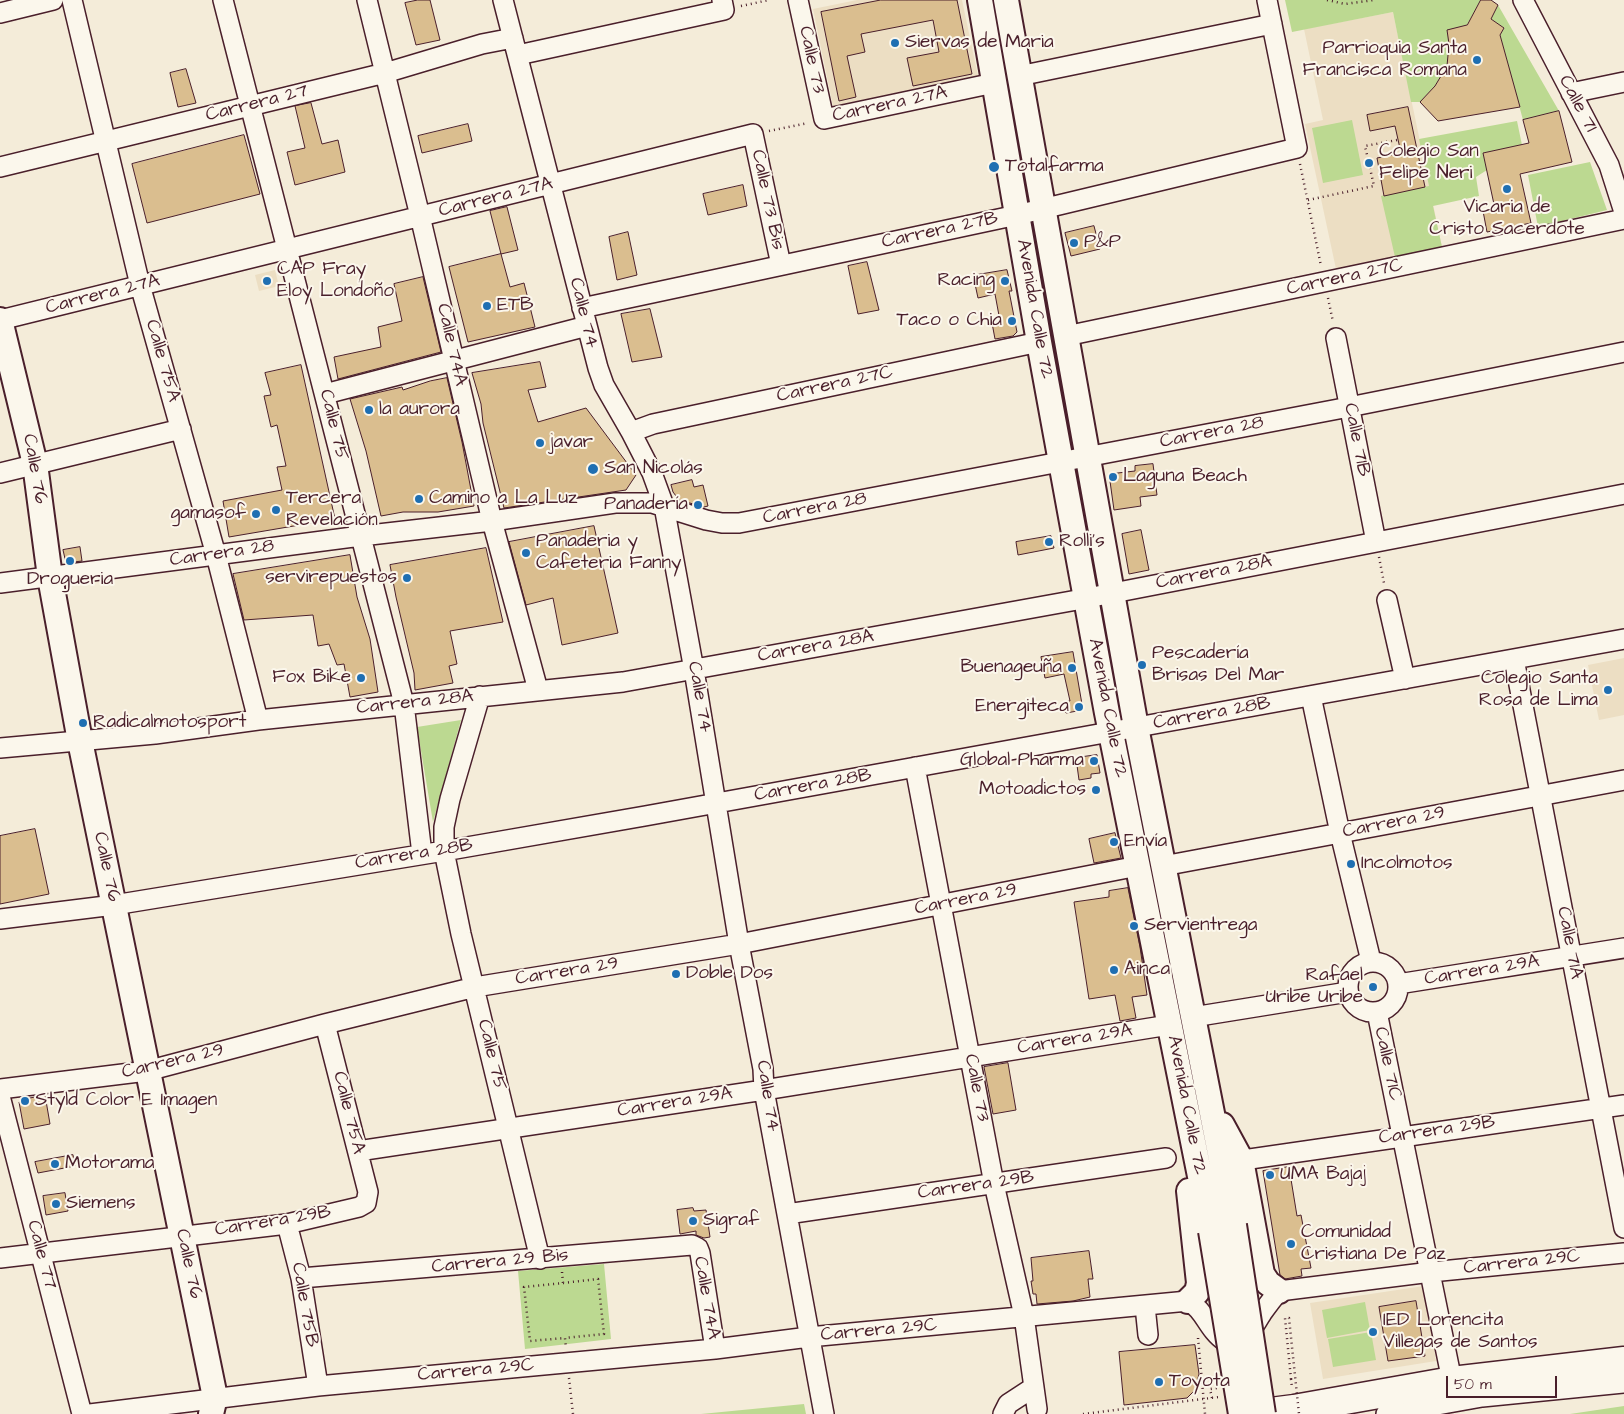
<!DOCTYPE html>
<meta charset="utf-8">
<style>
body{margin:0}
#map{position:relative;width:1624px;height:1414px;overflow:hidden;background:#f4ecd9;font-family:"Architects Daughter",sans-serif}
canvas{display:block}
.scale{position:absolute;left:1446px;top:1376px;width:111px;height:22px;box-sizing:border-box;border:2px solid #4a1f2b;border-top:0;padding-left:6px;font-size:15px;line-height:18px;white-space:nowrap;color:#4a1f2b;-webkit-text-stroke:4px #fbf7ec;paint-order:stroke}
</style>
<div id="map">
<canvas width="1624" height="1414"></canvas>
<div class="scale">50 m</div>
</div>
<script>
const ctx = document.querySelector('canvas').getContext('2d');
ctx.lineJoin = 'round';
function paint(path, color) { ctx.fillStyle = color; ctx.fill(path, 'evenodd'); }
function trace(path, color, width, dash) { ctx.strokeStyle = color; ctx.lineWidth = width; ctx.lineCap = dash ? 'butt' : 'round'; ctx.setLineDash(dash || []); ctx.stroke(path); }
function write(font, color, halo, rows, align = 'center') {
  ctx.font = font + ' "Architects Daughter",sans-serif'; ctx.lineWidth = 4; ctx.setLineDash([]); ctx.textBaseline = 'middle'; ctx.strokeStyle = halo; ctx.fillStyle = color; for (const [text, x, y, turn = 0] of rows) {
    ctx.save(); ctx.translate(x, y); ctx.rotate((+turn || 0) * Math.PI / 180); ctx.textAlign = isNaN(turn) ? turn : align; if (halo) ctx.strokeText(text, 0, 0); ctx.fillText(text, 0, 0); ctx.restore();
  }
}
paint(new Path2D(`
 M857,0H962L978,76L833,106L813,9Z
 M1393,12L1442,247L1336,269L1305,124L1323,120L1304,29Z
 M275,270L279,286L259,291L255,275Z
 M1624,658V715L1599,720L1588,665Z
 M1424,1286L1436,1361L1323,1379L1310,1303Z`), '#ecdec3');
paint(new Path2D(`
 M1285,0H1481L1467,25L1449,44L1447,66L1435,86L1420,102H1411L1393,12L1292,32Z
 M1498,5L1559,111L1523,120L1500,35L1504,28L1491,19Z
 M1015,98L1032,185L1021,186L1005,100Z
 M1352,120L1363,175L1323,183L1312,128Z
 M1517,121L1522,145L1483,153L1487,170L1476,177L1479,196L1433,206L1442,247L1395,257L1381,196L1429,186L1419,139Z
 M1590,162L1607,210L1538,227L1528,175Z
 M1039,232L1055,318L1044,320L1028,234Z
 M1061,357L1077,443L1066,445L1051,359Z
 M1085,490L1101,576L1090,578L1074,491Z
 M1107,615L1124,701L1113,703L1097,617Z
 M461,720L433,822L417,727Z
 M604,1264L611,1339L525,1349L518,1271Z
 M1365,1302L1370,1330L1327,1338L1322,1310Z
 M1371,1332L1376,1360L1333,1367L1328,1339Z
 M804,1404L806,1414H701Z
 M1624,1406V1414H1570Z`), '#bcd991');
const building = new Path2D(`
 M418,0H430L440,40L416,45L405,3Z
 M881,0H957L972,74L913,86L907,58L939,52L933,20L861,34L865,52L847,56L856,97L839,101L821,12Z
 M1481,0H1491L1498,5L1491,19L1504,28L1500,35L1520,107L1438,121L1420,102L1435,86L1447,66L1449,44L1447,30L1467,25Z
 M186,69L196,103L178,107L170,73Z
 M311,103L322,144L338,140L345,172L295,185L287,152L305,148L295,106Z
 M1408,107L1425,187L1384,196L1377,158L1401,153L1395,126L1370,131L1367,115Z
 M1559,111L1572,162L1520,174L1531,223L1487,232L1483,211L1495,209L1483,153L1529,143L1523,120Z
 M468,124L472,141L422,153L418,136Z
 M244,135L260,194L147,223L132,164Z
 M743,185L747,206L708,215L703,194Z
 M507,207L518,250L501,254L490,211Z
 M1094,226L1100,249L1071,256L1065,233Z
 M628,232L637,275L617,280L609,237Z
 M501,254L510,287L524,283L535,327L468,342L449,267Z
 M867,262L879,310L858,314L848,266Z
 M1007,270L1012,291H1009L1017,332L1013,336L995,339L992,323L1000,321L995,294L978,298L975,284L979,283L977,275Z
 M423,277L441,352L338,379L334,357L381,347L378,327L402,321L394,284Z
 M650,309L662,357L632,362L621,314Z
 M540,362L546,387L528,390L538,422L586,408L636,475L626,490L504,508L483,423L481,404L472,373Z
 M301,365L335,519L229,537L223,501L282,490L277,467L286,466L277,425L271,427L264,396L271,395L265,373Z
 M447,378L462,442L474,506L438,512H403L381,516L366,451L350,399L402,387L403,390L430,381Z
 M1153,464L1157,495L1140,497L1141,506L1114,510L1109,474L1135,471V466Z
 M692,480L694,487L703,485L708,506L704,507L679,500L673,492L671,485Z
 M594,526L618,633L562,645L553,598L526,605L509,542Z
 M1141,530L1149,570L1129,574L1122,534Z
 M1051,536L1054,548L1018,555L1016,542Z
 M80,547L82,561L66,563L63,550Z
 M486,548L503,622L450,631L457,664L449,666L453,683L415,690L414,673L396,597L390,565Z
 M350,555L357,597L370,639L378,692L350,697L344,664L337,665L329,644L318,646L313,615L244,620L233,574Z
 M1073,652L1083,710L1066,713L1064,702L1070,701L1064,674L1045,678L1041,657Z
 M1097,755L1100,773L1091,774V778L1079,780L1076,758Z
 M35,829L49,894L0,904V836Z
 M1115,833L1121,858L1094,863L1089,839Z
 M1128,888L1140,947L1147,995L1132,997L1136,1018L1120,1021L1115,995L1089,999L1074,902L1109,897V891Z
 M1008,1063L1016,1110L993,1114L984,1067Z
 M45,1095L50,1124L24,1129L19,1102L26,1099Z
 M73,1155L75,1166L38,1173L35,1162Z
 M1289,1167L1297,1216L1301,1215L1311,1268L1301,1269L1302,1276L1285,1279L1280,1275L1263,1171Z
 M65,1193L68,1211L46,1215L43,1196Z
 M693,1208L694,1211L706,1210L710,1237L704,1238L696,1235V1231L680,1234L677,1210Z
 M1089,1251L1093,1279H1088L1090,1297L1073,1301L1037,1304L1036,1294H1033L1031,1281H1033L1031,1258Z
 M1416,1301L1425,1356L1388,1361L1379,1307Z
 M1195,1345L1199,1374L1195,1390L1187,1398L1124,1405L1119,1352Z`);
paint(building, '#dabe8f');
trace(building, '#4a1f2b', 1);
const minor = new Path2D(`
 M72,0L140,285L216,555L258,720
 M223,0L404,704L422,854
 M367,0L420,216L492,521L538,690
 M503,0L598,368L604,385L631,432L652,473L664,506L694,670L739,944L763,1069L764,1090L824,1414
 M798,0L824,119L994,83
 M1523,0L1609,165L1624,212
 M0,13L53,0
 M518,55L724,10L722,0
 M1019,76L1272,24
 M1571,93L1624,82
 M0,167L385,73L482,44L513,38
 M582,308L1017,215L1297,148L1267,0
 M0,320L753,134L781,265
 M1066,336L1624,219
 M1336,338L1376,542
 M325,394L587,326
 M631,432L653,424L1039,342
 M0,473L181,429
 M0,583L361,536L492,521L615,503H652L706,520L722,523H739L1349,407L1624,352
 M1387,600L1405,679
 M1514,659L1624,1228
 M480,696L450,799L444,827V851L461,934L540,1259
 M1311,696L1340,833L1371,961
 M0,748L155,734L258,720L623,682L1077,600L1624,494
 M915,767L994,1184L1024,1316L1037,1409
 M1163,866L1624,780
 M0,919L114,905L444,851L645,816L1624,639
 M1348 987a25 25 0 1 1 50 0a25 25 0 1 1-50 0Z
 M1398,984L1624,948
 M1377,1012L1452,1381
 M1193,1017L1348,992
 M0,1089L147,1071L325,1024L475,987L739,944L1138,866
 M0,1096L82,1414
 M358,1151L764,1090L1169,1025
 M1250,1159L1624,1105
 M787,1214L1166,1158
 M287,1224L301,1278L318,1386
 M0,1258L287,1224L359,1207L366,1203L368,1192L325,1024
 M301,1278L692,1245L698,1248L700,1253L715,1349
 M1145,1306L1148,1335
 M90,1414L318,1386L715,1349L809,1337L1188,1301C1201,1308 1205,1320 1214,1331C1237,1359 1250,1333 1262,1313C1267,1306 1273,1298 1279,1291L1431,1272L1624,1253
 M1003,1414L1008,1404L1034,1387
 M1386,1414L1482,1397L1624,1383`);
const major = new Path2D(`
 M980,0L1039,342L1107,713L1211,1231
 M1006,0L1136,727L1234,1225
 M0,320L35,464L50,577L80,741L215,1397L211,1414
 M1222,1125L1241,1160L1262,1274L1268,1283L1279,1291
 M1188,1301L1197,1292L1199,1283L1189,1191`);
const highway = new Path2D(`
 M1255,1414L1294,1409L1452,1381L1624,1361`);
trace(minor, '#4a1f2b', 22);
trace(major, '#4a1f2b', 28);
trace(highway, '#4a1f2b', 31);
trace(new Path2D(`
 M1327,0L1345,4L1374,0
 M741,6L769,0
 M769,131L808,123
 M1300,164L1321,266
 M1308,200L1374,186L1365,146L1397,140
 M1328,298L1333,322
 M1379,557L1384,583
 M562,1272L563,1283L524,1287L530,1341L565,1338L566,1348
 M563,1283L598,1279L604,1334L565,1338
 M1198,1338L1205,1414
 M569,1378L573,1414
 M1291,1379L1292,1388
 M1212,1398L1210,1389L1217,1388
 M1083,1414L1219,1397`), '#4a1f2b', 2.5, [1, 4]);
trace(minor, '#fbf7ec', 19);
trace(major, '#fbf7ec', 24);
trace(highway, '#fbf7ec', 28);
const majorBridge = new Path2D(`
 M1234,1225L1263,1414
 M1211,1231L1241,1414`);
trace(majorBridge, '#4a1f2b', 28, []);
trace(new Path2D(`
 M1291,1379L1285,1318H1289L1299,1414`), '#4a1f2b', 2.5, [1, 4]);
trace(majorBridge, '#fbf7ec', 24);
for (const [x, y, r, color] of [
 [895,43,5,"#1f6fb2"],
 [1477,60,5,"#1f6fb2"],
 [1369,163,5,"#1f6fb2"],
 [994,167,6,"#1f6fb2"],
 [1507,189,5,"#1f6fb2"],
 [1074,243,5,"#1f6fb2"],
 [267,281,5,"#1f6fb2"],
 [1005,281,5,"#1f6fb2"],
 [487,306,5,"#1f6fb2"],
 [1012,321,5,"#1f6fb2"],
 [369,410,5,"#1f6fb2"],
 [540,443,5,"#1f6fb2"],
 [593,469,6,"#1f6fb2"],
 [1113,477,5,"#1f6fb2"],
 [419,499,5,"#1f6fb2"],
 [698,505,5,"#1f6fb2"],
 [276,510,5,"#1f6fb2"],
 [256,514,5,"#1f6fb2"],
 [1049,542,5,"#1f6fb2"],
 [526,553,5,"#1f6fb2"],
 [70,561,5,"#1f6fb2"],
 [407,578,5,"#1f6fb2"],
 [1142,665,5,"#1f6fb2"],
 [1072,668,5,"#1f6fb2"],
 [361,678,5,"#1f6fb2"],
 [1608,690,5,"#1f6fb2"],
 [1079,707,5,"#1f6fb2"],
 [83,723,5,"#1f6fb2"],
 [1094,761,5,"#1f6fb2"],
 [1096,790,5,"#1f6fb2"],
 [1114,842,5,"#1f6fb2"],
 [1351,864,5,"#1f6fb2"],
 [1134,926,5,"#1f6fb2"],
 [1114,970,5,"#1f6fb2"],
 [676,974,5,"#1f6fb2"],
 [1373,987,5,"#1f6fb2"],
 [25,1101,5,"#1f6fb2"],
 [55,1164,5,"#1f6fb2"],
 [1270,1175,5,"#1f6fb2"],
 [56,1204,5,"#1f6fb2"],
 [693,1221,5,"#1f6fb2"],
 [1291,1244,5,"#1f6fb2"],
 [1373,1332,5,"#1f6fb2"],
 [1159,1382,5,"#1f6fb2"]
]) { const dot = new Path2D(); dot.arc(x, y, r, 0, 2 * Math.PI); ctx.fillStyle = color; ctx.fill(dot); trace(dot, '#fbf7ec', 2); }
write('19px', '#4a1f2b', '#fbf7ec', [
 ["Siervas de Maria",905,43],
 ["Parrioquia Santa",1467,49,"right"],
 ["Francisca Romana",1467,71,"right"],
 ["Colegio San",1379,152],
 ["Felipe Neri",1379,174],
 ["Totalfarma",1005,167],
 ["Vicaria de",1507,208,"center"],
 ["Cristo Sacerdote",1507,230,"center"],
 ["P&P",1084,243],
 ["CAP Fray",277,270],
 ["Eloy Londoño",277,292],
 ["Racing",995,281,"right"],
 ["ETB",497,306],
 ["Taco o Chia",1002,321,"right"],
 ["la aurora",379,410],
 ["javar",550,443],
 ["San Nicolás",604,469],
 ["Laguna Beach",1123,477],
 ["Tercera",286,499],
 ["Revelación",286,521],
 ["Camino a La Luz",429,499],
 ["Panadería",688,505,"right"],
 ["gamasof",246,514,"right"],
 ["Panaderia y",536,542],
 ["Cafeteria Fanny",536,564],
 ["Rolli's",1059,542],
 ["servirepuestos",397,578,"right"],
 ["Drogueria",70,580,"center"],
 ["Pescadería",1152,654],
 ["Brisas Del Mar",1152,676],
 ["Buenageuña",1062,668,"right"],
 ["Fox Bike",351,678,"right"],
 ["Colegio Santa",1598,679,"right"],
 ["Rosa de Lima",1598,701,"right"],
 ["Energiteca",1069,707,"right"],
 ["Radicalmotosport",93,723],
 ["Global Pharma",1084,761,"right"],
 ["Motoadictos",1086,790,"right"],
 ["Envía",1124,842],
 ["Incolmotos",1361,864],
 ["Servientrega",1144,926],
 ["Ainca",1124,970],
 ["Doble Dos",686,974],
 ["Rafael",1363,976,"right"],
 ["Uribe Uribe",1363,998,"right"],
 ["Styld Color E Imagen",35,1101],
 ["Motorama",65,1164],
 ["UMA Bajaj",1280,1175],
 ["Siemens",66,1204],
 ["Sigraf",703,1221],
 ["Comunidad",1301,1233],
 ["Cristiana De Paz",1301,1255],
 ["IED Lorencita",1383,1321],
 ["Villegas de Santos",1383,1343],
 ["Toyota",1169,1382]
], 'left');
write('19px', '#4a1f2b', '#fbf7ec', [
 ["Calle 73",811,60,78],
 ["Carrera 27",257,104,-14],
 ["Calle 71",1577,104,62],
 ["Carrera 27A",890,105,-12],
 ["Carrera 27A",496,198,-14],
 ["Calle 73 Bis",767,200,78],
 ["Carrera 27B",940,231,-12],
 ["Carrera 27C",1345,278,-12],
 ["Carrera 27A",103,295,-14],
 ["Avenida Calle 72",1034,309,80],
 ["Calle 74",583,313,76],
 ["Calle 74A",451,345,77],
 ["Calle 75A",162,361,74],
 ["Carrera 27C",835,385,-12],
 ["Calle 75",333,425,76],
 ["Carrera 28",1212,433,-11],
 ["Calle 71B",1356,440,79],
 ["Calle 76",34,469,80],
 ["Carrera 28",815,509,-11],
 ["Carrera 28",222,554,-8],
 ["Carrera 28A",1214,573,-11],
 ["Carrera 28A",816,647,-10],
 ["Calle 74",699,697,80],
 ["Carrera 28A",415,703,-6],
 ["Avenida Calle 72",1107,708,79],
 ["Carrera 28B",1212,714,-10],
 ["Carrera 28B",813,786,-10],
 ["Carrera 29",1394,823,-11],
 ["Carrera 28B",414,855,-9],
 ["Calle 76",106,867,78],
 ["Carrera 29",966,900,-11],
 ["Calle 71A",1569,943,79],
 ["Carrera 29A",1482,971,-9],
 ["Carrera 29",567,972,-9],
 ["Carrera 29A",1075,1040,-9],
 ["Calle 75",491,1055,76],
 ["Carrera 29",173,1062,-13],
 ["Calle 71C",1387,1064,78],
 ["Calle 73",976,1088,79],
 ["Calle 74",767,1096,81],
 ["Carrera 29A",675,1103,-9],
 ["Avenida Calle 72",1186,1105,79],
 ["Calle 75A",348,1113,76],
 ["Carrera 29B",1437,1131,-8],
 ["Carrera 29B",976,1186,-8],
 ["Carrera 29B",273,1222,-9],
 ["Calle 77",41,1255,75],
 ["Carrera 29 Bis",500,1262,-5],
 ["Carrera 29C",1522,1263,-6],
 ["Calle 76",188,1264,78],
 ["Calle 74A",706,1298,80],
 ["Calle 75B",304,1305,80],
 ["Carrera 29C",879,1331,-5],
 ["Carrera 29C",476,1371,-5]
]);
</script>
